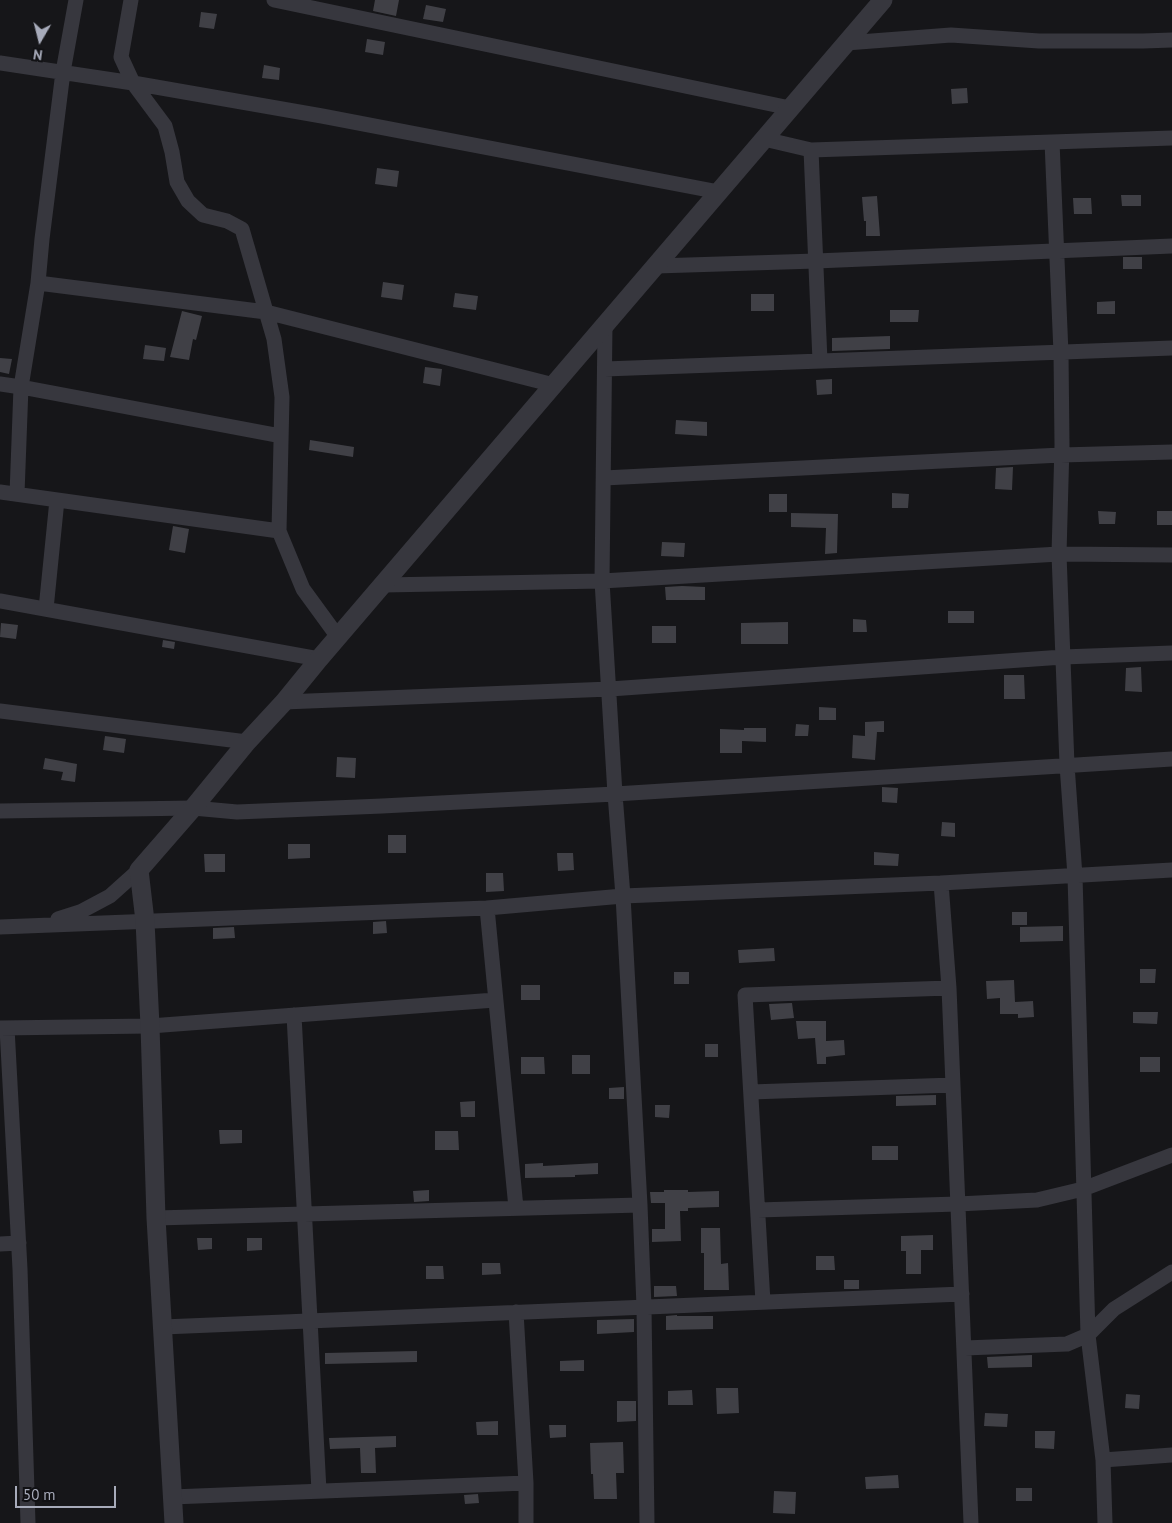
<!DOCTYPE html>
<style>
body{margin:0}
#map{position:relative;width:1172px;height:1523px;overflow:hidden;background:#161619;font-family:"PT Sans",sans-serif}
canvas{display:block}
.north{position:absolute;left:15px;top:15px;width:50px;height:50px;-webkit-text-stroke:4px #111114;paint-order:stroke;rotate:188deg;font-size:14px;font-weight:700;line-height:20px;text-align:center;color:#a7abba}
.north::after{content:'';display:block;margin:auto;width:18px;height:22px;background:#a7abba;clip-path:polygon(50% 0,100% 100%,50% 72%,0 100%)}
.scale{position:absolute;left:15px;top:1486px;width:101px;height:22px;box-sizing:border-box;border:2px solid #a7abba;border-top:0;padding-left:6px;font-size:15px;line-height:18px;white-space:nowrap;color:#a7abba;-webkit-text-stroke:4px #111114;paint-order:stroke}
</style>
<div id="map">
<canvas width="1172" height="1523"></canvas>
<div class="north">N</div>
<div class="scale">50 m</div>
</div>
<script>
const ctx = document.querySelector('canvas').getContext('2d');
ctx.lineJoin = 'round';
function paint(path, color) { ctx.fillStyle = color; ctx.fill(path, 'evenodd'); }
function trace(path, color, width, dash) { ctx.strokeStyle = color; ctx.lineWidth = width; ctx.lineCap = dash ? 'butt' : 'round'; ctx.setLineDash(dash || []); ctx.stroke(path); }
paint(new Path2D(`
 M375,0H399L396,16L373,11Z
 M426,5L446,9L443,22L423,19Z
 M201,12L217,14L214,29L199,27Z
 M367,39L385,42L383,55L365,52Z
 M264,65L280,68L279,80L262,78Z
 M967,88L968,103L952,104L951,89Z
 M377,168L399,171L397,187L375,184Z
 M1121,195H1141V206H1122Z
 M877,196L880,236H866V221H864L862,197Z
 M1073,198H1091L1092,214H1074Z
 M1123,257H1142V269H1123Z
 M383,282L404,285L402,300L381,297Z
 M455,293L478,296L476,310L453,307Z
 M751,294H774V311H751Z
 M1115,301V314H1097V302Z
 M890,310H919L918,322H890Z
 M182,311L202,316L196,340L193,339L189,360L170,357Z
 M890,336V349L832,351V338Z
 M145,345L166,348L164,361L143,359Z
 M0,358L12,359L9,374L0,372Z
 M425,367L442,369L440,386L423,383Z
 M832,379V394L817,395L816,380Z
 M676,420L707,422V436L675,434Z
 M310,440L354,447L353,457L309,450Z
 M1013,467L1012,490L995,489L996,468Z
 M892,493L909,494L908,508H892Z
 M769,494H787V512H769Z
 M1098,511L1116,512L1115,524H1099Z
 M1157,511H1172V525H1157Z
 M791,513L838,514L837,553L825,554L826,528L791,527Z
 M173,526L189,529L185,553L169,550Z
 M662,542L685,543L684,557L661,556Z
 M682,586L705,587V600H666L665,587Z
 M948,611H974V623H948Z
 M853,619L866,620L867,632H853Z
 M788,622V644H741V623Z
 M1,623L18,625L16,639L0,637Z
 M652,626H676V643H652Z
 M163,640L175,642L174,649L162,647Z
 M1141,667L1142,692L1125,691L1126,668Z
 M1004,675H1024L1025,699H1004Z
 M819,707L836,708V720H819Z
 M884,721V732H877L875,760L852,758L853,735L865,736V722Z
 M796,724L809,725L808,736H795Z
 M744,728H766V742L742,741V753H720V729L744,730Z
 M105,736L126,739L124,753L103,750Z
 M337,757L356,758L355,778L336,777Z
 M45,758L77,764L75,782L61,780L63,772L43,769Z
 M882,787L898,788L897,803L882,802Z
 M942,822L955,823V837L941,836Z
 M388,835H406V853H388Z
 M288,844H310V858L288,859Z
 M874,852L899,854L898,866L874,865Z
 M557,853H573L574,870L558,871Z
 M204,854H225V872H205Z
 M486,873H503L504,891L486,892Z
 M1012,912H1027V925H1012Z
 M386,921L387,933L373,934V922Z
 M1063,926V941L1020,942V927Z
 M234,927L235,938L213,939V928Z
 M774,948L775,961L739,963L738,950Z
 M1140,969H1156L1155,983H1140Z
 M674,972H689V984H674Z
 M1014,980L1015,1002L1033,1001L1034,1017L1018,1018V1014H1000V998L987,999L986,981Z
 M521,985H540V1000H521Z
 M792,1003L794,1018L771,1020L769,1004Z
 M1133,1012H1158L1157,1024L1133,1023Z
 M796,1021H826V1041L844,1040L845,1055L826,1057V1064H817L815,1038L798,1039Z
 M705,1044H718V1057H705Z
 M572,1055H590V1074H572Z
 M521,1057H544L545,1074H521Z
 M1140,1057H1160V1072H1140Z
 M624,1087V1099H609V1088Z
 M936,1095V1105L896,1106V1096Z
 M475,1101V1117H461L460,1102Z
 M655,1105H670L669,1118L655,1117Z
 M219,1130H242V1143L220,1144Z
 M435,1131H458L459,1150H435Z
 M872,1146H898V1160H872Z
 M543,1163V1166L598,1163V1174L575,1175V1177L525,1178V1164Z
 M429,1190V1201L414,1202L413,1191Z
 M664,1190H688V1192L719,1191V1207L688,1208V1211H680L681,1241L652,1242V1229H665V1203H651L650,1192H664Z
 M701,1228H720L721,1264L728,1263L729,1290H704V1253H701Z
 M933,1235V1250H921V1274H906V1251H901V1236Z
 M197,1238H212V1249L198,1250Z
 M247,1238H262V1250L247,1251Z
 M816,1256H834L835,1270H816Z
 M482,1263H500L501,1274L482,1275Z
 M426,1266H443L444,1279H426Z
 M844,1280H859V1289H844Z
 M654,1286H676L677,1296L654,1297Z
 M677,1315V1316H713V1329L666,1330V1316Z
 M634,1319V1332L597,1334V1320Z
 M417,1351V1362L325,1364V1353Z
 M1032,1355V1367L988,1368L987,1357Z
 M584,1360V1371H560V1361Z
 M716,1388H738L739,1413L717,1414Z
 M692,1390L693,1405H668V1391Z
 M1126,1394L1140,1395L1139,1409L1125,1408Z
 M617,1401H636V1421L617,1422Z
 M985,1413L1008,1414L1007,1427L984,1426Z
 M498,1421V1435H477L476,1422Z
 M549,1425H566V1437L550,1438Z
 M1035,1431H1055L1054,1449L1035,1448Z
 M396,1436V1447L375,1448L376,1473H361L360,1448L330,1449L329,1438Z
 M623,1442L624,1473H616L617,1499H594L593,1474H591L590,1443Z
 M898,1475L899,1488L866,1489L865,1477Z
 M1016,1488H1032V1501H1016Z
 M774,1491L796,1492L795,1514L773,1513Z
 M478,1494L479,1503L465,1504L464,1495Z`), '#404046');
trace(new Path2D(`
 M131,0L121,57L133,83L165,126L172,152L177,182L188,201L203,215L227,221L242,229L274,339L282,397L279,531L303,589L338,637
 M274,0L790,108
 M846,43L951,35L1039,41H1143L1172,40
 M0,63L133,83L322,116L719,192
 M764,139L811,150L1172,138
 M1052,142L1061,353L1062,445L1059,554L1067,765L1075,876L1088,1335L1103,1460L1105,1523
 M811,150L820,361
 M656,266L816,261L1172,246
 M38,283L266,312L554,385
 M605,325L602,581L615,794L623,896L640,1205L644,1307L647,1523
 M605,369L1172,348
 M0,384L21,387L281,436
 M604,478L1061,455L1172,452
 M0,492L279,531
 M17,494L21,387L38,283L42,239L63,72L76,0
 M383,585L602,581L1059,554L1172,555
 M0,601L319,659
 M46,609L57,500
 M284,702L610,689L1063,657L1172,653
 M0,711L247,742
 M0,811L193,808L237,812L382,806L615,794L1172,759
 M941,883L949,988L971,1523
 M487,908L516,1208
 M58,919L80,912L110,896L139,870
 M0,927L487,908L623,896L941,883L1172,870
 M294,1015L319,1491
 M0,1028L150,1026L495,1000
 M7,1028L20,1269L28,1523
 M751,1092L953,1085
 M758,1210L958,1204L1037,1200L1083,1189L1172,1155
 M156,1218L640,1205
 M0,1244L19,1243
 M763,1302L745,995L949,988
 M516,1312L526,1483V1523
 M163,1327L962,1294
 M965,1348L1067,1344L1088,1335L1114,1309L1172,1272
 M1103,1460L1172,1455
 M172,1497L526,1483`), '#37373e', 15);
trace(new Path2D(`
 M174,1523L156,1218L150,1026L145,921L139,870L193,808L247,742L284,702L319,659L883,0`), '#37373e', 19);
</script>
